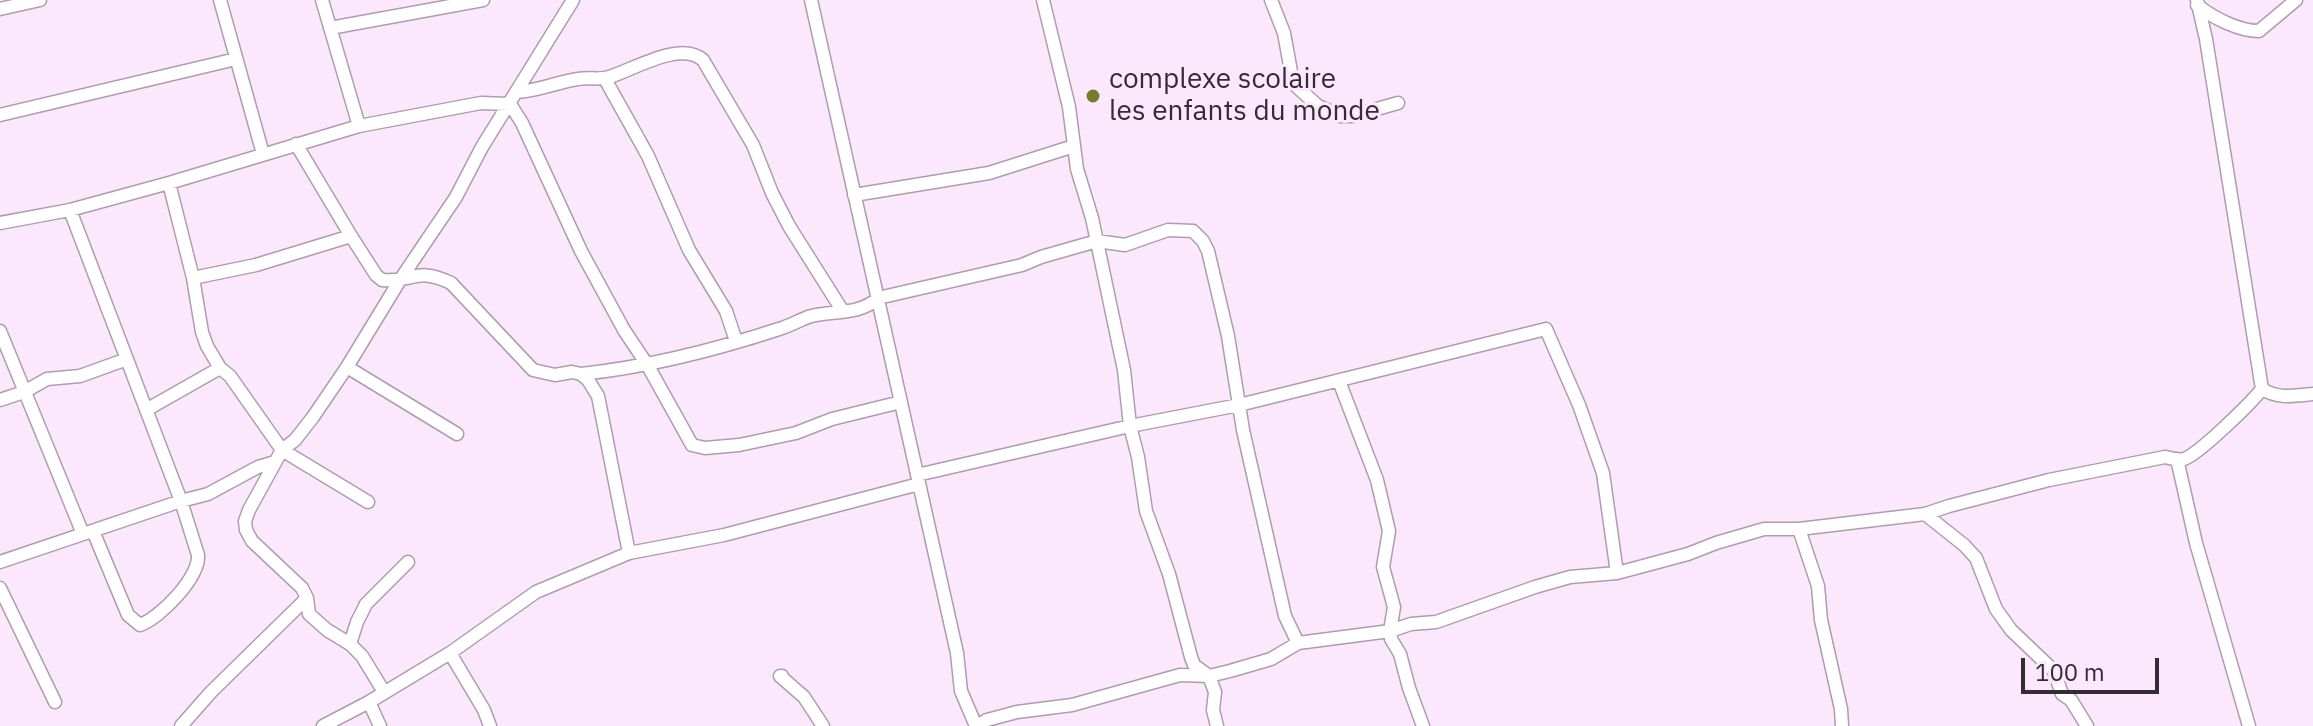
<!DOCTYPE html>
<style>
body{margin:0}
#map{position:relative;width:2313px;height:726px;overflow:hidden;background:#fbe8fc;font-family:"IBM Plex Sans",sans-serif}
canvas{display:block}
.scale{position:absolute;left:2021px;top:658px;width:138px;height:36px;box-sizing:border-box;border:4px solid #332c34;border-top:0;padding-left:10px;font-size:24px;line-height:28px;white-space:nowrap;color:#332c34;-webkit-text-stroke:6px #fbe8fc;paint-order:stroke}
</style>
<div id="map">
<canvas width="2313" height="726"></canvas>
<div class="scale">100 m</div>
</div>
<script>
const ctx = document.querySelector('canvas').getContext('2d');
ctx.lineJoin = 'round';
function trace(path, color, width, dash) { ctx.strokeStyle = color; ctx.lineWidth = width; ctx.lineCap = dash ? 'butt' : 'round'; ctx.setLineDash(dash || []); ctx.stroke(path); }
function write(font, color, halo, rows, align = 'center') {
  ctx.font = font + ' "IBM Plex Sans",sans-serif'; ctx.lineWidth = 6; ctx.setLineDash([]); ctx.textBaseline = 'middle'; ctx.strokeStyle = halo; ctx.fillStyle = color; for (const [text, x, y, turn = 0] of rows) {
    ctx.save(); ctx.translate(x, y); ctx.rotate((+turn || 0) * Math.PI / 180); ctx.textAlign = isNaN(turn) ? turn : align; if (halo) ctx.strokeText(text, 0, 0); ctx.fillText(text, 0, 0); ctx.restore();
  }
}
const minor = new Path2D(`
 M220,0L263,154
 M322,0L359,126
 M811,0L957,653L961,691L976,726
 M1043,0L1069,107L1077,169L1092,218L1124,370L1130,426L1138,457L1146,511L1169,574L1191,657L1194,665L1209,676L1215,692L1213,710L1217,726
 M1271,0L1284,33L1292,77L1296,86L1318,106L1341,116H1352L1398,103
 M2197,0L2206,39L2262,389
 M2197,5C2213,18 2239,31 2259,31L2296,0
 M0,9L40,0
 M330,28L483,0
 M605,79L648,156L689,250L726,311L736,341
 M517,92C539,91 557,82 578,79C588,77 600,80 609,77C633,70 680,40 703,60L753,145L772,193L789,226L842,310
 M0,115L236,59
 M296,144L351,236
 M169,183L193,278L202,332L207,346L220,368L230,376L282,450L368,502
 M854,195L989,173L1074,146
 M70,210L181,501L198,555C200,577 160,618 140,625L128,615L93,531
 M0,223L70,210L169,183L359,126L481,103L510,104L522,123L581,251L624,330L648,366L692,445L705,448L739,445L796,433L832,419L901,402
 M193,278L256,265L351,236L376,275L382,280C414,283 416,266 451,283L533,370L555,375L572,372L581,374L588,380L598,396L629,553
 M0,331L83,534
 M347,367L457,434
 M581,374C648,367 715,350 779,329C789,326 798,321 808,317C831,310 859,316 878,298L1022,265L1041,257L1097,241L1125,245L1168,230L1193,231L1203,241L1208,251L1228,336L1243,430L1285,616L1298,643
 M0,400L24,392L47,379L80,376L127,359
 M146,410L220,368
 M2177,459L2196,543L2249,726
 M917,475L1130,426L1239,405L1546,329L1579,405L1603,473L1617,573
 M1925,514L1964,545L1976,558L1996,609L2011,630L2054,671L2062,694L2071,700L2087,726
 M1799,529L1818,586L1821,620L1841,709L1842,726
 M0,562L181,501L208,494L258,467L275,462
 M0,588L55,702
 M350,644L357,622L366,604L408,562
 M450,653L484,710L490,726
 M782,676H780L804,697L823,726
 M384,692L362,656L350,644L327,630L309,614L307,598L302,588L252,541L246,530L245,521L249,510L282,450L295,440L313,417L347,367L400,280L456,197L482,147L573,0
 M369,702L380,726
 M181,726L211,692L307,598
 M323,726L369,702L450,653L536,592L629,553L724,535L919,484
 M977,726L987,720L1017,712L1072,705L1180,675L1209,676L1230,671L1271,659L1298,643L1390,631L1394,607L1383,567L1389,531L1377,480L1339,381
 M1423,726L1409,688L1400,654L1391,639L1390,631L1411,624L1436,622L1535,587L1570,577L1617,573L1688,554L1716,543L1764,529H1799L1925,514L1949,506L2049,480L2165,457C2171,458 2178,461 2184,459C2199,454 2251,403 2262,389C2278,399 2294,396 2313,394`);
trace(minor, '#ae9caf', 15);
trace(minor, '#fff', 12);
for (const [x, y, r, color] of [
 [1093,96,8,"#777e29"]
]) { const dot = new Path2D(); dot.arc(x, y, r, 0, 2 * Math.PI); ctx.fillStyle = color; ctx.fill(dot); trace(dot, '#fbe8fc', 3); }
write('28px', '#332c34', '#fbe8fc', [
 ["complexe scolaire",1109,80],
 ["les enfants du monde",1109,112]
], 'left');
</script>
